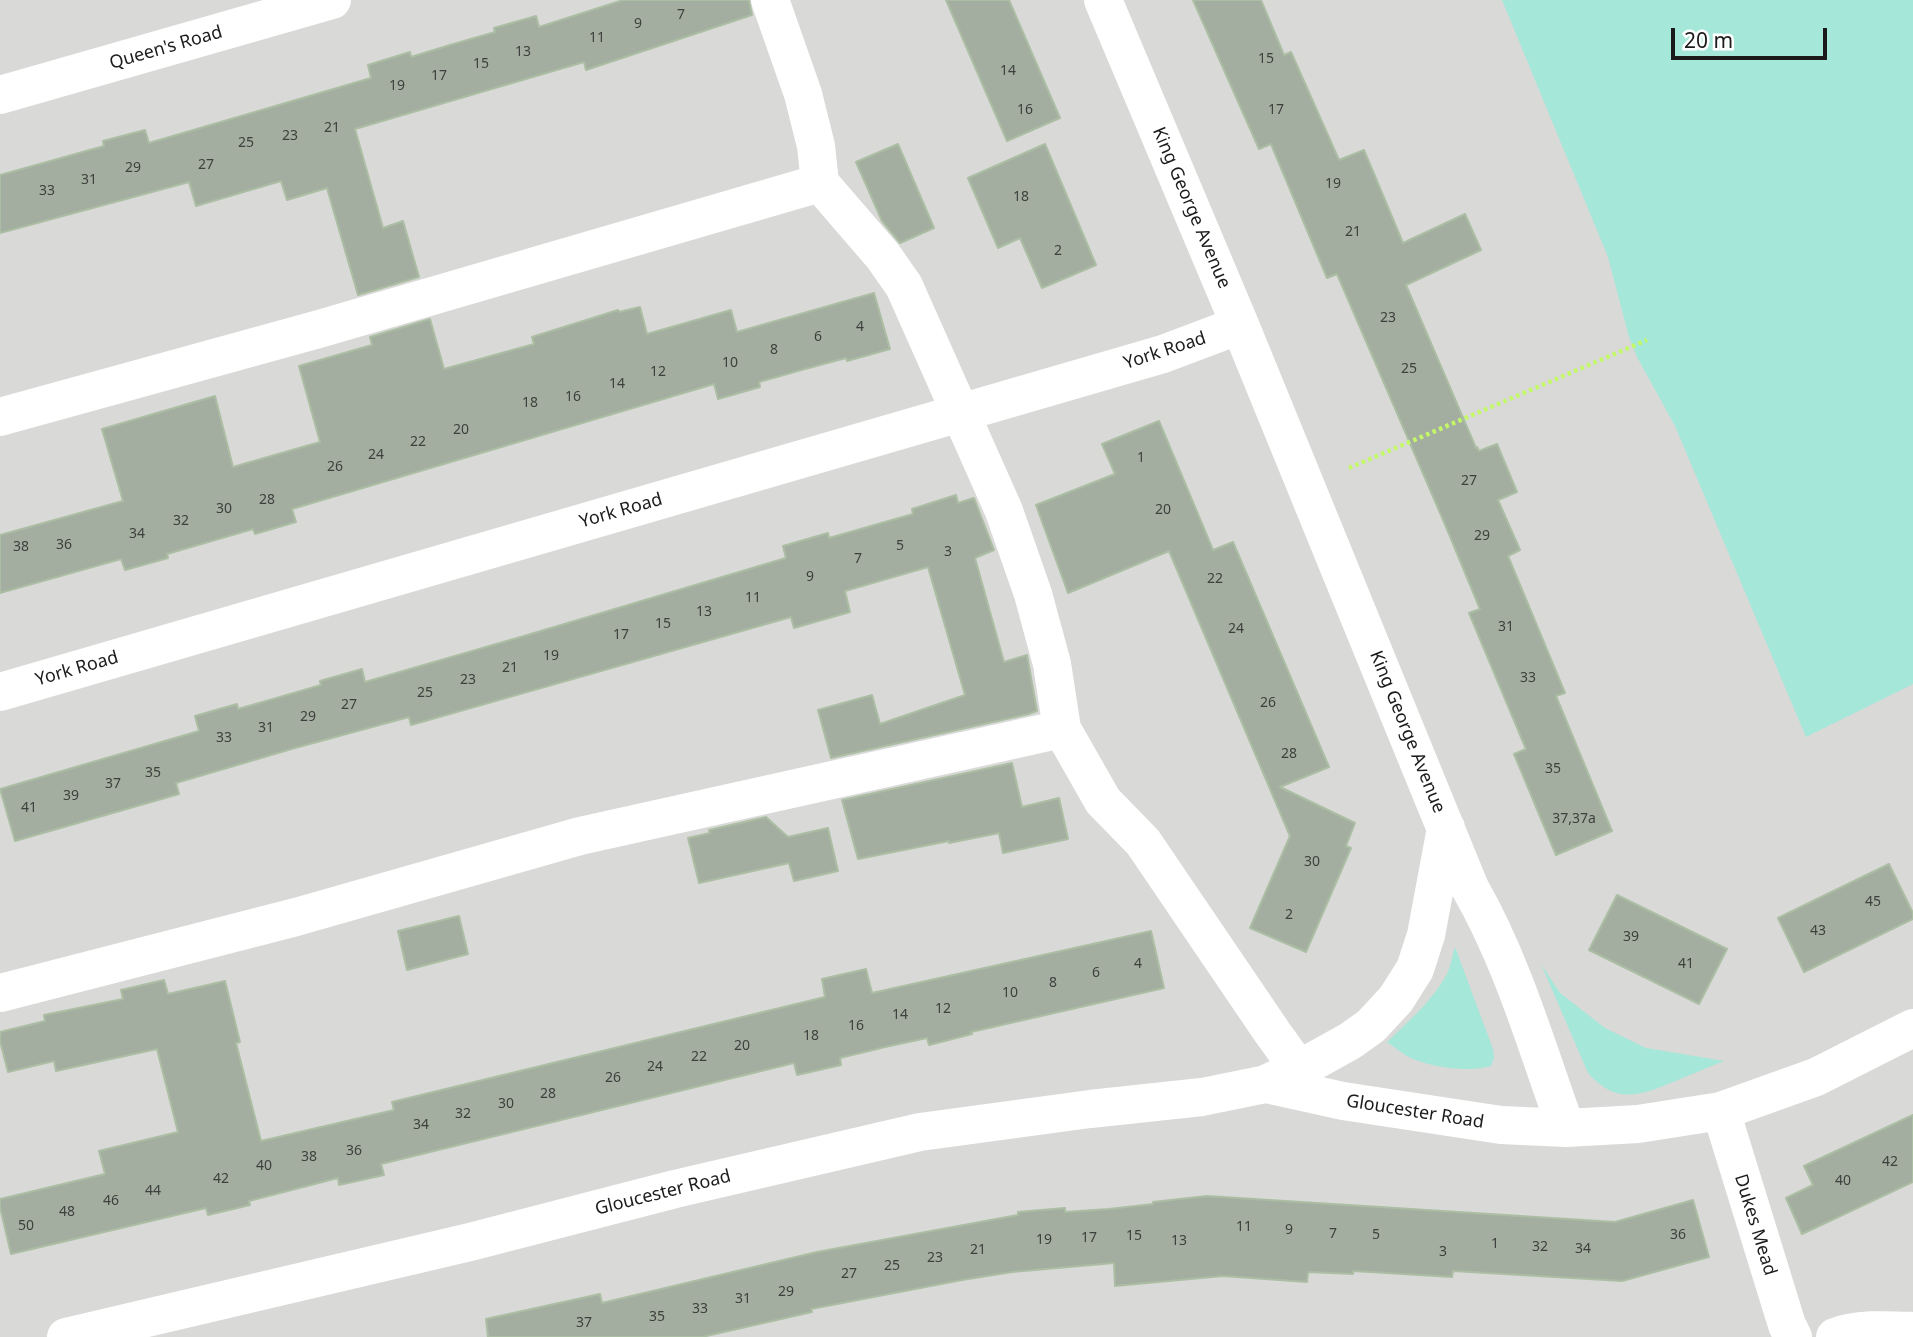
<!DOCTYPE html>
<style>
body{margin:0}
#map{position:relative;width:1913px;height:1337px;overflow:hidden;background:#e1ede0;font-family:"Noto Sans",sans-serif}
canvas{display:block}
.scale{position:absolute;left:1671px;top:28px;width:156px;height:32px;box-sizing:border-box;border:4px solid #1b1b1b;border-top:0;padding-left:9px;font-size:21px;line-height:24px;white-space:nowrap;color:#1b1b1b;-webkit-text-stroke:5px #fff;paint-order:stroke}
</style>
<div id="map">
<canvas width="1913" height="1337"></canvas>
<div class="scale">20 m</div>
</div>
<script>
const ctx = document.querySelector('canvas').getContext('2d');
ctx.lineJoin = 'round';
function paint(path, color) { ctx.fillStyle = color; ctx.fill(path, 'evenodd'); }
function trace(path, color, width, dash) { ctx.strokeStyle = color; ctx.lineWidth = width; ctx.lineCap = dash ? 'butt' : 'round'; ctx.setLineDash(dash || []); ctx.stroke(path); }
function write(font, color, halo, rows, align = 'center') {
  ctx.font = font + ' "Noto Sans",sans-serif'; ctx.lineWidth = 5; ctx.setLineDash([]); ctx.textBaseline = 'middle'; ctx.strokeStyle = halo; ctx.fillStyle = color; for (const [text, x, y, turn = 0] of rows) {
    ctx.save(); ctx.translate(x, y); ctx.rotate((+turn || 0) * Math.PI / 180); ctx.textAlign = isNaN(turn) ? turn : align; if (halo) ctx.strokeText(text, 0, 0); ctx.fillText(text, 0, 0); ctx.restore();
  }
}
paint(new Path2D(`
 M0,0H1913V1337H0Z`), '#d9d9d8');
paint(new Path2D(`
 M1502,0H1913V684L1806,737L1675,426L1637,357L1629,337L1608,257Z
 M1455,947L1493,1049L1494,1058L1491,1066C1469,1073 1426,1067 1405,1055C1399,1051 1393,1046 1387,1042C1408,1022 1433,1000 1447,974C1451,966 1452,955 1455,947Z
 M1541,964L1560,993L1605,1028L1646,1048L1724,1061C1708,1067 1693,1074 1678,1080C1642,1095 1617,1106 1588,1073Z`), '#a5e7d8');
const building = new Path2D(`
 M623,0H749L752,15L586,70L584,62L355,129L383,228L403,221L419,277L358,295L327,188L287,200L281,181L196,206L189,182L0,233V175L104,146L103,141L145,130L149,143L371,78L368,65L410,52L411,57L450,45L495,32L494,28L536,16L539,27Z
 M946,0H1009L1060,118L1007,141Z
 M1193,0H1261L1284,55L1291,52L1339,160L1364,150L1403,243L1465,214L1481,250L1406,285L1476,448L1477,447L1479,451L1497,444L1517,492L1498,500L1520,550L1508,556L1565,693L1556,696L1612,831L1556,855L1514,754L1526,749L1469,613L1480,609L1444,522L1337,274L1327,278L1271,144L1259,149Z
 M898,144L934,228L900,243L882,221L856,162Z
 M1045,144L1096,265L1042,288L1020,238L998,248L968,178Z
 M874,293L890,349L847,361L846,358L805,369L759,382L760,387L718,399L714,384L292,509L296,522L255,534L253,529L167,554L168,558L125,570L121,559L0,593V535L123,501L102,429L215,396L233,467L320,442L299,366L372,345L370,337L430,319L444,369L534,344L532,337L618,310L619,312L640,307L647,334L731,310L737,332Z
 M1159,421L1213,550L1233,542L1329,767L1280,787L1355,823L1346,846L1351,848L1306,952L1250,928L1290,836L1169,551L1068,593L1036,505L1115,474L1102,444Z
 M956,495L958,503L974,498L994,550L975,558L1004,662L1027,655L1037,711L1029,714L831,758L818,710L872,695L880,724L965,695L928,567L845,591L850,612L794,628L791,617L411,725L409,717L295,748L176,783L179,794L15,841L0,789L199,731L195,716L237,704L238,709L280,697L321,685L320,681L362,669L365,682L524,636L786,558L783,546L828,533L829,538L913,514L912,509Z
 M1012,763L1022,807L1059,798L1068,839L1003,853L999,833L949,843V841L858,859L842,800Z
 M766,817L788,837L828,828L838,871L794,881L789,863L699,883L688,838L710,833L709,830Z
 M1889,864L1913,913V919L1804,972L1778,918Z
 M1617,895L1727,949L1699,1004L1589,950Z
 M459,916L468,954L407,970L398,931Z
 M1151,931L1164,988L971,1032L972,1034L929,1045L927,1038L885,1047L840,1058L841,1065L797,1075L794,1063L381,1164L384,1175L339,1185L338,1178L249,1201L250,1205L208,1215L206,1208L11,1254L0,1207V1199L105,1174L99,1151L178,1132L157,1049L56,1071L54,1061L8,1072L0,1041V1032L45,1021L44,1015L123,999L121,990L164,980L168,994L225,981L240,1042L236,1043L261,1141L394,1110L392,1102L825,997L822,979L866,969L872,993Z
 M1913,1115V1182L1802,1234L1786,1198L1813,1185L1804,1166Z
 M1207,1196L1615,1222L1693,1200L1709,1257L1622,1281L1453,1271L1452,1277L1353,1271V1274L1308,1272L1307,1282L1223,1276L1115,1286L1114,1263L1012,1272L962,1280L811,1309L812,1312L702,1337H488L486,1319L600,1294L602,1303L817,1252L1018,1215V1212L1065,1208V1212L1109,1209L1153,1204V1202Z`);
paint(building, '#a4aea0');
trace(building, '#abbea3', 2);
trace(new Path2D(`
 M1349,468L1647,340`), '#c3f866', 4.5, [3.5, 3.5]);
trace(new Path2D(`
 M770,0L803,94L816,146L820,183L883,256L904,286L1004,511L1033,594L1052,664L1062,729L1103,801L1143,842L1272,1032L1298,1068
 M1103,0L1240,325L1470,888C1513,963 1537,1048 1566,1128L1638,1124L1721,1111L1816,1077L1913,1028
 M0,95L332,0
 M0,417L319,329L820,183
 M0,692L1163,354L1240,325
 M0,993L296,917L580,836L1062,729
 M1266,1084L1343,1101L1501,1125L1566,1128
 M1721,1111L1787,1325L1793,1337
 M66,1337L470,1242L675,1189L920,1132L1090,1109L1202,1097L1266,1084L1312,1062L1350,1041L1371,1026L1396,999L1415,969L1426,935L1446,828
 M1835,1337C1856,1328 1890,1330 1913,1331`), '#fff', 38);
write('14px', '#3d403c', null, [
 ["7",681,15],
 ["9",638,24],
 ["11",597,38],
 ["13",523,52],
 ["15",1266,59],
 ["15",481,64],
 ["14",1008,71],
 ["17",439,76],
 ["19",397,86],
 ["16",1025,110],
 ["17",1276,110],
 ["21",332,128],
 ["23",290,136],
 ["25",246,143],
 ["27",206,165],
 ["29",133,168],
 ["31",89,180],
 ["19",1333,184],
 ["33",47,191],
 ["18",1021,197],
 ["21",1353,232],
 ["2",1058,251],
 ["23",1388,318],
 ["4",860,327],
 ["6",818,337],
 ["8",774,350],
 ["10",730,363],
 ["25",1409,369],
 ["12",658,372],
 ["14",617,384],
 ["16",573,397],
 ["18",530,403],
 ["20",461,430],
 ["22",418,442],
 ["24",376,455],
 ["1",1141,458],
 ["26",335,467],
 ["27",1469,481],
 ["28",267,500],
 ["30",224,509],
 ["20",1163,510],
 ["32",181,521],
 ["34",137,534],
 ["29",1482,536],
 ["36",64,545],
 ["5",900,546],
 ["38",21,547],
 ["3",948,552],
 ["7",858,559],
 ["9",810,577],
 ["22",1215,579],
 ["11",753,598],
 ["13",704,612],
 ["15",663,624],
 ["31",1506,627],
 ["24",1236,629],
 ["17",621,635],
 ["19",551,656],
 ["21",510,668],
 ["33",1528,678],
 ["23",468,680],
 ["25",425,693],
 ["26",1268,703],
 ["27",349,705],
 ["29",308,717],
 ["31",266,728],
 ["33",224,738],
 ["28",1289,754],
 ["35",1553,769],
 ["35",153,773],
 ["37",113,784],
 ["39",71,796],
 ["41",29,808],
 ["37,37a",1574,819],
 ["30",1312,862],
 ["45",1873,902],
 ["2",1289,915],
 ["43",1818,931],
 ["39",1631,937],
 ["4",1138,964],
 ["41",1686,964],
 ["6",1096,973],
 ["8",1053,983],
 ["10",1010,993],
 ["12",943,1009],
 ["14",900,1015],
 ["16",856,1026],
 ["18",811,1036],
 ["20",742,1046],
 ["22",699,1057],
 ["24",655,1067],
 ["26",613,1078],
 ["28",548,1094],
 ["30",506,1104],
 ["32",463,1114],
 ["34",421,1125],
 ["36",354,1151],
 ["38",309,1157],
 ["42",1890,1162],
 ["40",264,1166],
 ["42",221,1179],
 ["40",1843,1181],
 ["44",153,1191],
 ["46",111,1201],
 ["48",67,1212],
 ["50",26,1226],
 ["11",1244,1227],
 ["9",1289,1230],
 ["7",1333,1234],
 ["5",1376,1235],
 ["36",1678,1235],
 ["15",1134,1236],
 ["17",1089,1238],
 ["19",1044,1240],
 ["13",1179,1241],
 ["1",1495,1244],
 ["32",1540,1247],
 ["34",1583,1249],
 ["21",978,1250],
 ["3",1443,1252],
 ["23",935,1258],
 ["25",892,1266],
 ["27",849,1274],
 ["29",786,1292],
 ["31",743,1299],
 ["33",700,1309],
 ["35",657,1317],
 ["37",584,1323]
]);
write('18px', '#1b1b1b', '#fff', [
 ["Queen's Road",166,48,-16],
 ["King George Avenue",1191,208,67],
 ["York Road",1165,351,-18],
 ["York Road",621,511,-16],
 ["York Road",77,669,-16],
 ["King George Avenue",1407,732,68],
 ["Gloucester Road",1415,1112,9],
 ["Gloucester Road",663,1193,-14],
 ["Dukes Mead",1755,1225,73]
]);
</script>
